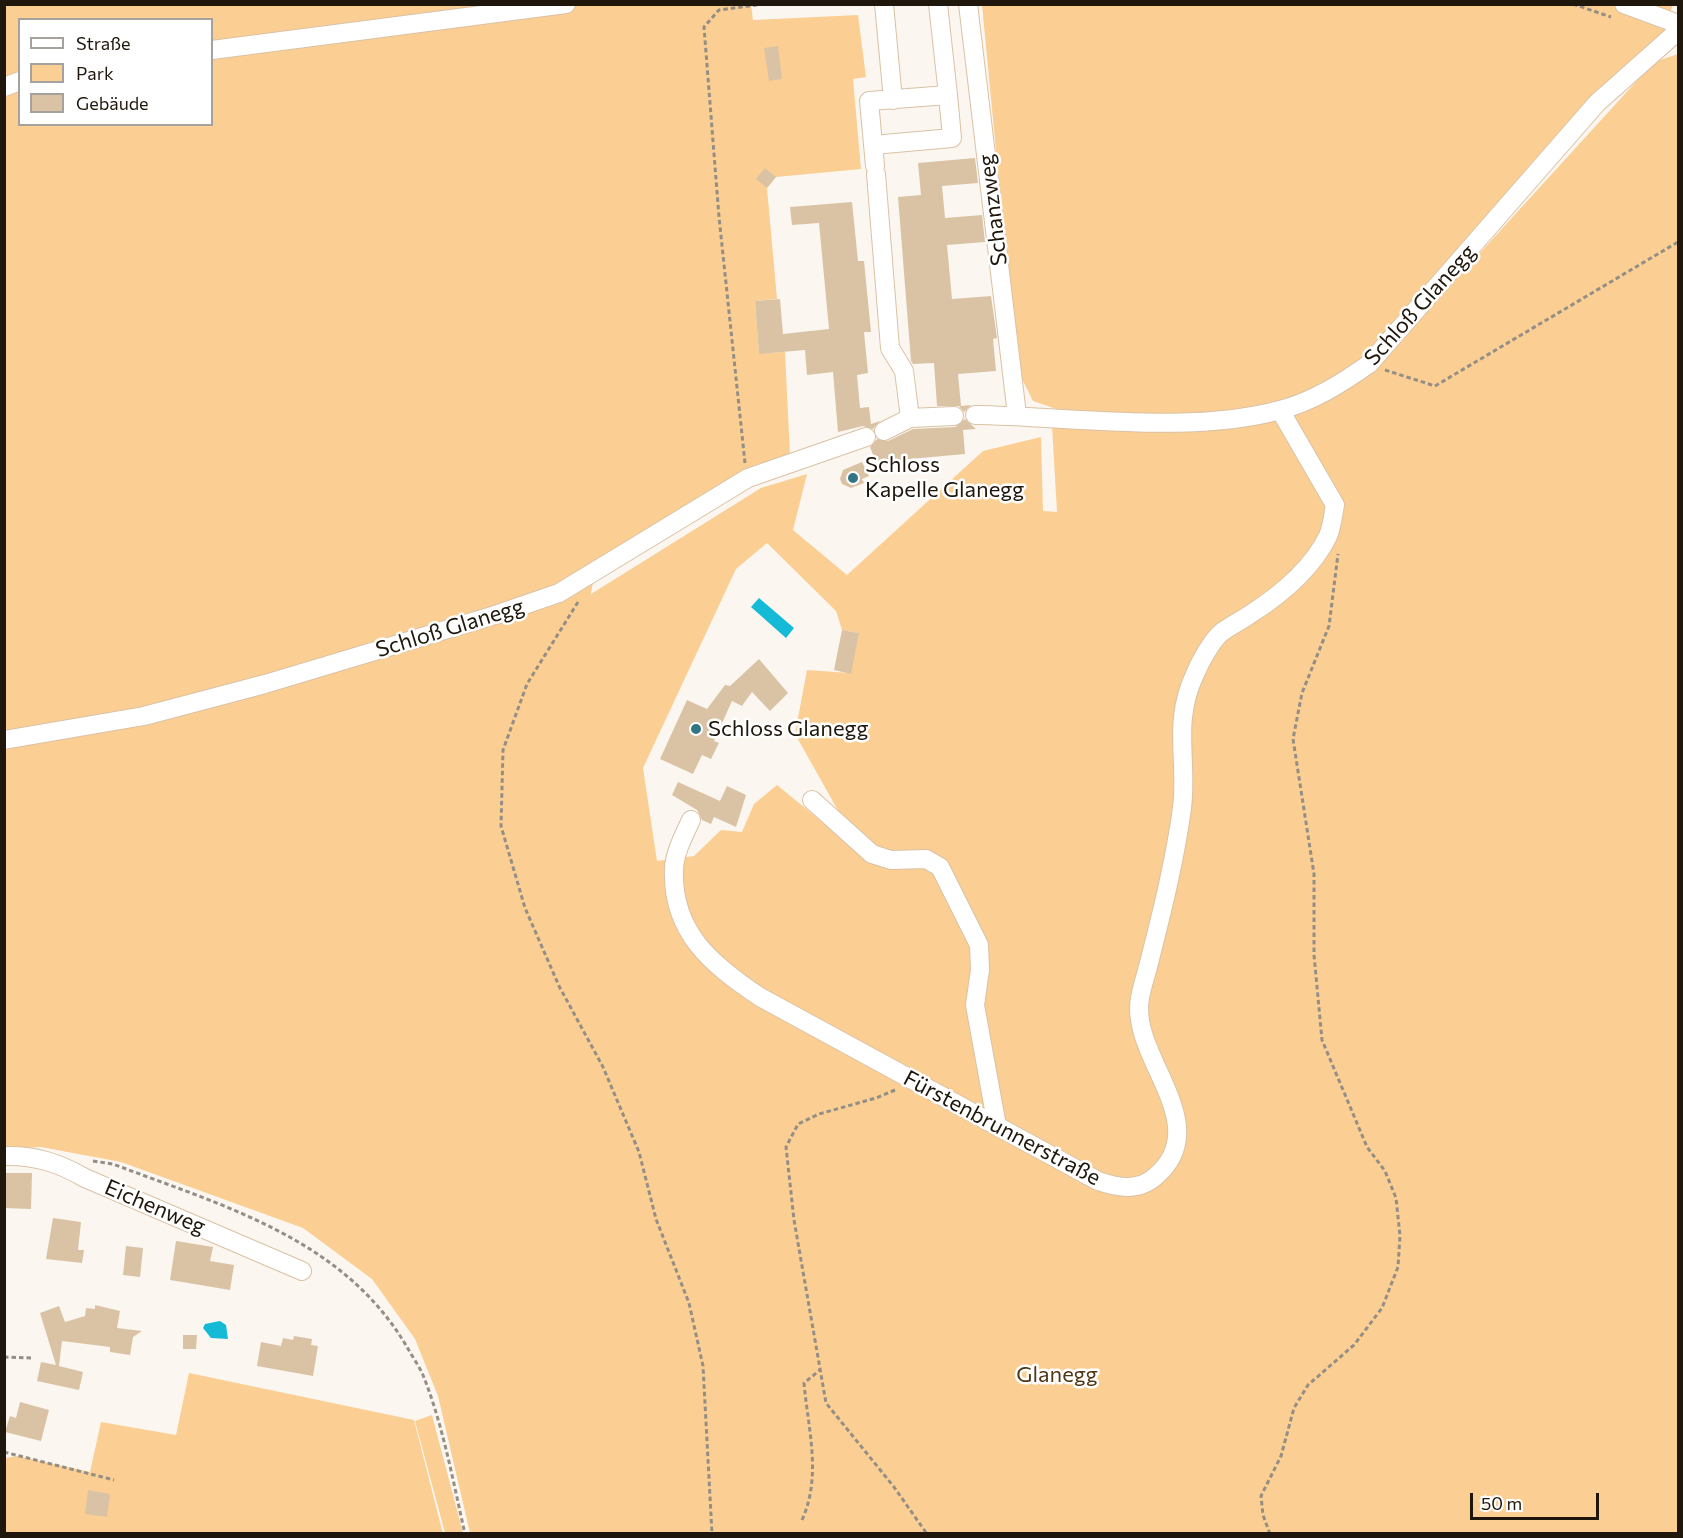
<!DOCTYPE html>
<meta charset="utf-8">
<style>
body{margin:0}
#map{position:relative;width:1683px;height:1538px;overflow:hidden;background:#fbf6f0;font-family:Commissioner,sans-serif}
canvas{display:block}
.frame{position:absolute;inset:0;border:6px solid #1f170c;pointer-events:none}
.legend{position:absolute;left:18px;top:18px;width:195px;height:108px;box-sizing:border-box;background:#fff;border:2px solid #a5a29e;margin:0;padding:8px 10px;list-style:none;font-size:18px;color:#1f170c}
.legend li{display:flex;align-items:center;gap:12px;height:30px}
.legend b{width:30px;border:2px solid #a5a29e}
.scale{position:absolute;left:1470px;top:1493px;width:129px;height:27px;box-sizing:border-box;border:3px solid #1f170c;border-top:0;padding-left:8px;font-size:18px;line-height:21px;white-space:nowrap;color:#1f170c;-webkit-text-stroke:4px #fff;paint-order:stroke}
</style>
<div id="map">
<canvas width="1683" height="1538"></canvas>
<div class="frame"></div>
<ul class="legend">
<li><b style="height:8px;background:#fff"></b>Straße</li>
<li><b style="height:16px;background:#fbcf93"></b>Park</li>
<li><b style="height:16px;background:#dac3a5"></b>Gebäude</li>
</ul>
<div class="scale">50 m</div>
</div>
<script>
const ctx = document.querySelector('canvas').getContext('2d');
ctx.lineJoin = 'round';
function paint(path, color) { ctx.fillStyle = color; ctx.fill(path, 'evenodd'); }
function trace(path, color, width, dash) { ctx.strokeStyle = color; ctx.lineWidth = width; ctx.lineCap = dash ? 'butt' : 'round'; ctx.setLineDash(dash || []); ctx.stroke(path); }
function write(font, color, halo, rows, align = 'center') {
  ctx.font = font + ' Commissioner,sans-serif'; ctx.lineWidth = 5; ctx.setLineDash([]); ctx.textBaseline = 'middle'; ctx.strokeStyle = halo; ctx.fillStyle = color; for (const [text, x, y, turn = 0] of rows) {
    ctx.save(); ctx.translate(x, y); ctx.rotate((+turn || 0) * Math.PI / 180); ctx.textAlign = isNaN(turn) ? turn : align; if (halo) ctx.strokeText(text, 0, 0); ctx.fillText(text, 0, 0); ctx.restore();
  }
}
paint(new Path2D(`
 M751,4L753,20L858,15L866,77L853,79L861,169L776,177L767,188L777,299L755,301L759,353L785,352L790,455L597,560L591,594L761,488L807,474L793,530L847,575L983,451L1041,437L1043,511L1057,512L1052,426L1210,427L1374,369L1654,62L1678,54V1533H470L438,1396L415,1339L372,1279L303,1228L121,1162L41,1147L5,1149V5ZM20,20H212V124H20ZM767,543L836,611L842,630L858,633L850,673L807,670L795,734L840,814L833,831L777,785L754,804L742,832L721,830L694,856L657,861L643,768L736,569Z
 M982,5H1673L1662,37L1368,357L1329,383L1268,405L1202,413L1074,415L1033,401L1017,369Z
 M189,1373L414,1420L443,1534H5V1458L17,1456L90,1472L101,1422L176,1435Z
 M432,1415L463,1533H445L415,1421Z`), '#fbcf93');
paint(new Path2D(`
 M759,598L794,628L786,638L751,607Z
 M220,1321L226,1325L228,1339L211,1338L203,1328L205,1324Z`), '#15bad7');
paint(new Path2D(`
 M778,46L782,79L769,81L764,48Z
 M975,158L978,183L942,186L945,218L982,215L985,242L947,245L952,299L991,296L997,338L993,339L996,371L958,374L961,406L971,405L964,412L959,406H937L934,363L913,364L911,361L898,197L921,195L918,163Z
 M765,168L776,177L767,188L756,179Z
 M852,202L858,261H864L871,332H864L868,373L857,375L860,408L869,407L871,424L880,421L873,429L863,426L838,432L833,372L807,375L805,350L759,354L755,301L780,299L783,334L829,329L819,223L792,225L790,207Z
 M965,419L976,429L963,430L965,454L876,462L870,447L877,439L888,441L913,429L955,427Z
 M862,462L869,476L862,479L864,483L851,488L842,484L840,479L843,470Z
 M842,630L859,633L851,674L834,670Z
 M759,659L788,693L770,711L752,692L742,706L732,701L714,741L719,743L711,759L702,755L693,774L660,759L687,700L707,709L725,685L730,686Z
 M678,782L720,801L727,786L746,795L736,827L714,817L711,824L702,820L697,810L672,795Z
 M6,1173H32L31,1209L4,1208Z
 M53,1218L81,1222L78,1250H84L82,1263L46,1259Z
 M176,1241L213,1247L210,1261L234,1265L230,1290L170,1280Z
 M126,1246L143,1248L140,1277L123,1275Z
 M95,1305L120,1311L117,1328L142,1331L133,1337L130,1355L110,1352V1347L62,1341L59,1366L83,1372L79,1390L37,1381L41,1362L56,1365L40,1313L59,1306L65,1322L85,1316L86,1308L95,1309Z
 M183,1335H197L196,1349H183Z
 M294,1336L312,1339L311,1345L318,1346L313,1376L257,1366L261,1342L281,1346L283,1338L293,1340Z
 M20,1402L49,1410L41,1441L5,1432L10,1416L16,1418Z
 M88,1490L110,1494L107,1517L85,1514Z`), '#dac3a5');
const minor = new Path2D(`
 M884,4L893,100
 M938,4L948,95
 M968,4L1017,415
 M1624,4L1678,24
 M212,50L566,4
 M4,87L20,81
 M873,145L952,138L948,95L869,101L875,166
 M876,174L890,348L904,371L910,418
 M975,415C1069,416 1189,435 1280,410C1312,402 1342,383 1369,364L1597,103L1678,31
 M884,431L910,418L954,416
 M4,740L144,716L265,684L495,615L559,593L748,478L866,437
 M812,800L872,854L891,860L926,859L940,867L979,945L980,970L975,1005L997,1126
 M691,820C684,835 675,852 674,868C671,932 712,965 760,997L1098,1181C1119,1188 1139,1192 1157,1175C1215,1123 1129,1056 1140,998C1142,986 1146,975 1149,963C1162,912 1175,860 1182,808C1188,760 1172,723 1195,674C1200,662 1212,640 1222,632C1230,626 1240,621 1249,615C1279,596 1312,569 1328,536C1332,527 1333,515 1335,505L1280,410
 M4,1156C35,1155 59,1163 85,1178L302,1271`);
trace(minor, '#dac2a5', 20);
trace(new Path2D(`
 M1573,4L1611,17
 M1385,370L1435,386L1678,242
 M745,463L719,217L704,27L719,10L764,4
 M578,602L527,684L503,750L501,826L525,908L559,986L603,1067L639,1152L656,1219L689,1303L703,1366L712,1534
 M895,1090L876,1098L819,1114L798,1124L786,1147L794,1220L826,1403L894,1487L927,1534
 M93,1161L113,1164C223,1206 343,1238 407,1347C412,1356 419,1366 423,1375C443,1425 453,1481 465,1534
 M4,1357L32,1358
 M4,1452L114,1480
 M802,1520C822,1476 808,1429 804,1383L820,1370
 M1270,1534L1263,1515L1261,1496L1281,1456L1294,1408L1308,1385L1354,1345L1382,1308L1398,1267L1400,1236L1396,1198L1385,1171L1367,1147L1322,1040L1314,955V874L1293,739L1302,693L1329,626L1338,554`), '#948e85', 3, [4.5, 3]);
trace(minor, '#fff', 18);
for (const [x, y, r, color] of [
 [853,478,6,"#317584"],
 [696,729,6,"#317584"]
]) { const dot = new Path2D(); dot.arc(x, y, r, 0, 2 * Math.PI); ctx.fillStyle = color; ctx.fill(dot); trace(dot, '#fff', 2); }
write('22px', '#1f170c', '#fff', [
 ["Schanzweg",993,210,-97],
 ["Schloß Glanegg",1420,305,-48],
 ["Schloß Glanegg",450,628,-17],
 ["Fürstenbrunnerstraße",1002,1128,28],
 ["Eichenweg",155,1207,23]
]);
write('22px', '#1f170c', '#fff', [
 ["Schloss",865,465],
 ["Kapelle Glanegg",865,490],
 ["Schloss Glanegg",708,729]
], 'left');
write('22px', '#503713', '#fff', [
 ["Glanegg",1057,1375]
]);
</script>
